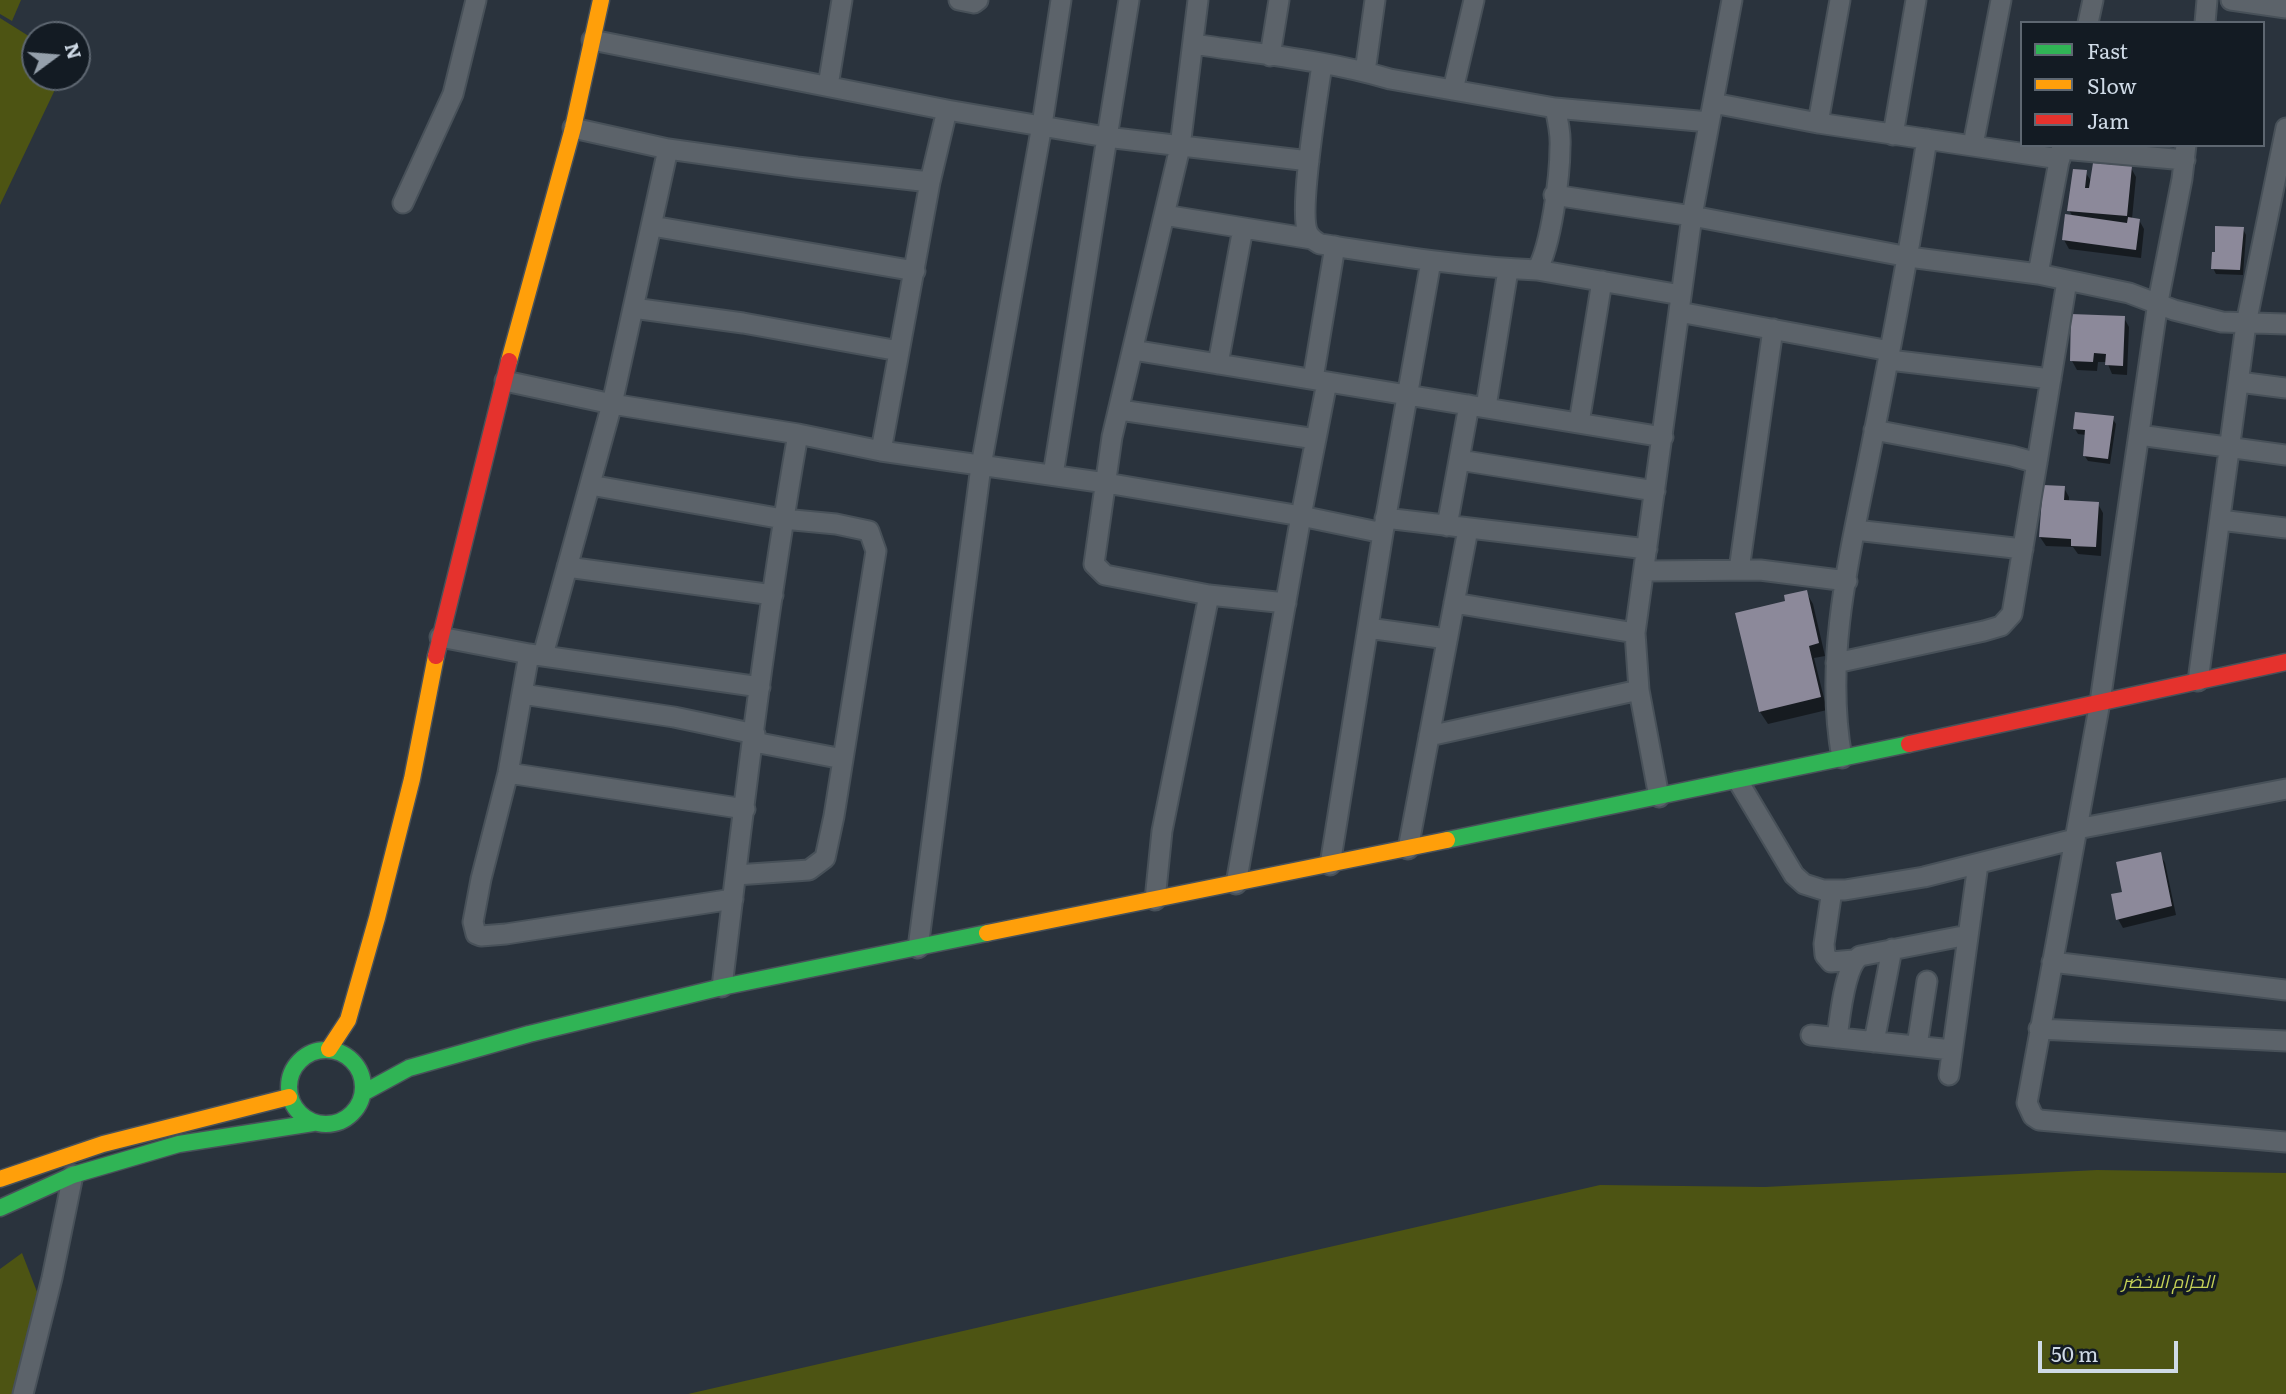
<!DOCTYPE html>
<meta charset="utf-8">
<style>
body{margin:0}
#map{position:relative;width:2286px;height:1394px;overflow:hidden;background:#2a333d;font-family:Literata,serif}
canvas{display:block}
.legend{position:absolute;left:2020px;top:21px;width:245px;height:126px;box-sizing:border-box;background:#131b23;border:2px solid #5e6771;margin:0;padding:9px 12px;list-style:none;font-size:21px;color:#cfdae6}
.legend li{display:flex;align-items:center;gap:14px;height:35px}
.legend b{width:35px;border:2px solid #5e6771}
.north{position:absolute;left:21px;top:21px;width:70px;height:70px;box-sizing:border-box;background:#131b23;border:2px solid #5e6771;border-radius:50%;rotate:74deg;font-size:19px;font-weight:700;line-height:28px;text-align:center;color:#cfdae6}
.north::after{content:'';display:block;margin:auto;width:24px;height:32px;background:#95a0ab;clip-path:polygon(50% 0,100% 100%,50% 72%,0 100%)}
.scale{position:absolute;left:2038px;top:1341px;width:140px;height:32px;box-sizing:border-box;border:4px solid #cfdae6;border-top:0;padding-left:9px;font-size:21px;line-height:24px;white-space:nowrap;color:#cfdae6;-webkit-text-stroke:5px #131b23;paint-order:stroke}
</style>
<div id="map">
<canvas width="2286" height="1394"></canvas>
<ul class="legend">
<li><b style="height:9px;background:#30b455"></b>Fast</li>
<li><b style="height:9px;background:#ff9f0a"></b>Slow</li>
<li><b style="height:9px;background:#e5322d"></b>Jam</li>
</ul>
<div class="north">N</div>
<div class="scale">50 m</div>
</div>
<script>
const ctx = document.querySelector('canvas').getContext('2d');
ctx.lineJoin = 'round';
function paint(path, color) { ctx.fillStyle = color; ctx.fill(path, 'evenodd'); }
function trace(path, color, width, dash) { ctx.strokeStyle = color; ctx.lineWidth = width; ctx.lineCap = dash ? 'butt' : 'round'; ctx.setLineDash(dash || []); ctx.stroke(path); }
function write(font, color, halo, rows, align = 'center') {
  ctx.font = font + ' Literata,Cairo,serif'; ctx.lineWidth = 7; ctx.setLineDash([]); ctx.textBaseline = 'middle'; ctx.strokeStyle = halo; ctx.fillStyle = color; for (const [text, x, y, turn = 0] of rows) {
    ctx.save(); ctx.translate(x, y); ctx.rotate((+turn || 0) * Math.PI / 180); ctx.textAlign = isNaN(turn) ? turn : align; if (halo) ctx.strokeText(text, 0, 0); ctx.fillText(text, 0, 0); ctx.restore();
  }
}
paint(new Path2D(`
 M0,0H21L12,21L0,14Z
 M0,18L35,40V77H61L0,205Z
 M2097,1170L2286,1173V1394H688L1600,1185L1765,1187Z
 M22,1253L46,1315L12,1394H0V1269Z`), '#4d5413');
paint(new Path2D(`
 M2131,168L2136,177L2132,219L2139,220L2144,229L2141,258L2069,249L2064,240L2073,217L2069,210L2085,172L2092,182Z
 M2243,229L2246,235L2243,275L2216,274L2213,268Z
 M2124,318L2129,327L2127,375L2112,374L2107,362H2098L2097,371L2077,370L2072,361Z
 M2112,418L2116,424L2110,464L2088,461L2084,455L2086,435L2078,434L2075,429Z
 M2064,488L2069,497V502L2098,504L2103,513L2101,556L2078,554L2073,547L2046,546L2040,537Z
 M1806,592L1813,604L1825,656L1814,658L1827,710L1768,724L1760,712L1787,603Z
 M2160,854L2165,863L2176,915L2123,928L2118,919Z`), '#0007');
paint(new Path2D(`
 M2093,163L2132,166L2127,216L2067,211L2073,169L2087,170L2085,188H2089Z
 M2065,214L2127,223L2128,217L2140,219L2136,250L2062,240Z
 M2215,226L2244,227L2240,270L2211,269L2212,252H2215Z
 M2071,314L2125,316L2123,366L2105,365L2106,354L2094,353L2093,362L2070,361Z
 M2075,412L2114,416L2108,459L2083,456L2085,430L2073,429Z
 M2043,485L2065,486L2064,500L2099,502L2096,547L2071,546V539L2039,537Z
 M1807,590L1819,643L1809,646L1821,697L1759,712L1735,613L1785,601L1784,595Z
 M2161,852L2172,906L2116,920L2111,894L2122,892L2116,862Z`), '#8c899a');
const street = new Path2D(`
 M959,0L974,3L978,0
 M1198,0L1180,147L1112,437L1094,564L1105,575L1209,595L1286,603
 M2231,0L2286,8
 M2088,23L2093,0
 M2205,23L2207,0
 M592,40L947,110L1106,137L1309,161
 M1193,44C1259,54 1326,60 1390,79L1555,108C1558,121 1561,134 1560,147C1560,176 1551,246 1537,270C1464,267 1392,255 1320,244C1315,241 1311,239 1308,233C1298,212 1318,94 1322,64
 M1270,56L1279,0
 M1365,72L1375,0
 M828,86L842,0
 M1453,90L1474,0
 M1713,103L1818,123L2060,159
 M1555,108L1709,122
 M1818,123L1840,0
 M573,128L668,149L797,167L930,182
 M1893,135L1916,0
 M1973,145L2001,0
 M2186,145L2182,179L2158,302L2100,702L2027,1103L2033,1116L2039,1120L2286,1142
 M2062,149L2185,160
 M1554,195L1692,216L1909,257L2038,274L2129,293L2174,310L2222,322L2286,324
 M403,203L453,94L476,0
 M1164,215L1312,239
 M652,226L915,271
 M1537,270L1681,295
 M2038,274L2062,145
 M633,308L743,323L899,351
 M1679,312L1890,351
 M1133,350L1663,437
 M1889,360L2051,379
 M1218,364L1243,228
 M1313,379L1335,246
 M505,381L612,404L798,434L881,451L1106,483L1301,516L1383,533
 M2239,382L2286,388
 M1486,407L1508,270
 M1120,410L1316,439
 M1579,423L1602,281
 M1874,430L2012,456L2037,463
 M2139,435L2286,455
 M881,451L930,182L947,110
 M1459,460L1655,491
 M1053,475L1129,0
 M590,485L783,519L836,524L869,531L876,551L834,816L825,858L809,870L736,875
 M1385,518L1647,549
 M2220,520L2286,528
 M1447,526L1469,405
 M1855,530L2023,549
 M567,567L773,595
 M1739,570L1773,329
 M1644,571L1760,570L1847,581
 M1454,603L1635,633
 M1368,628L1447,639
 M440,637L529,654L760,687
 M529,654L508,773L481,879L473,922L476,934L481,936L506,934L733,899
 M543,655L612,404L668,149
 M1836,663L1984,631L2001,626L2012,614L2067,281
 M2198,681L2246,324L2286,128
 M522,694L674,717L755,734
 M1429,736L1639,690
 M754,742L843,759
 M1842,758C1823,655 1852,545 1872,443C1892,342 1911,241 1927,139
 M508,773L745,809
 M1738,781L1794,875L1804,884L1823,890H1845L1924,877L2075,839
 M1659,797L1639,690L1635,633L1692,216L1732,0
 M2077,829L2286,789
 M1408,849L1468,529
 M1330,865L1383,533L1431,261
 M1236,884L1301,516L1327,382
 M1832,890L1824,944L1825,955L1831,962L1854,960
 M1155,900L1162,831L1209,595
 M918,948L981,466L1042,125L1061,0
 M2052,962L2286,990
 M722,987C744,803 766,617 798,434
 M2039,1029L2286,1041
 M1811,1035L1952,1050
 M1837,1038C1840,1018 1844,967 1860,956L1968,935
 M1874,1042L1892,949
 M1917,1046L1927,981
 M1949,1075L1978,864
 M23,1394L52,1278L73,1175`);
const fast = new Path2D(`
 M1447,840L1909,744
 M289 1087a37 37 0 1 1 74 0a37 37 0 1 1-74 0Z
 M363,1093L409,1068L529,1034L722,987L987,933
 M0,1208L73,1175L179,1144L313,1123`);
const slow = new Path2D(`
 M509,361L573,128L601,0
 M987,933L1447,840
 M329,1049L348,1020L377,918L412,779L436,656
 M0,1179L103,1144L289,1097`);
const jam = new Path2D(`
 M436,656L509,361
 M1909,744L2286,662`);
trace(street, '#485159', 23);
trace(fast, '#485159', 19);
trace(slow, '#485159', 19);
trace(jam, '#485159', 19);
trace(street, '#5c636a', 19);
trace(fast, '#30b455', 16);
trace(slow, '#ff9f0a', 16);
trace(jam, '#e5322d', 16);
write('italic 18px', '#c5d157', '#131b23', [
 ["الحزام الاخضر",2168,1283]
]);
</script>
